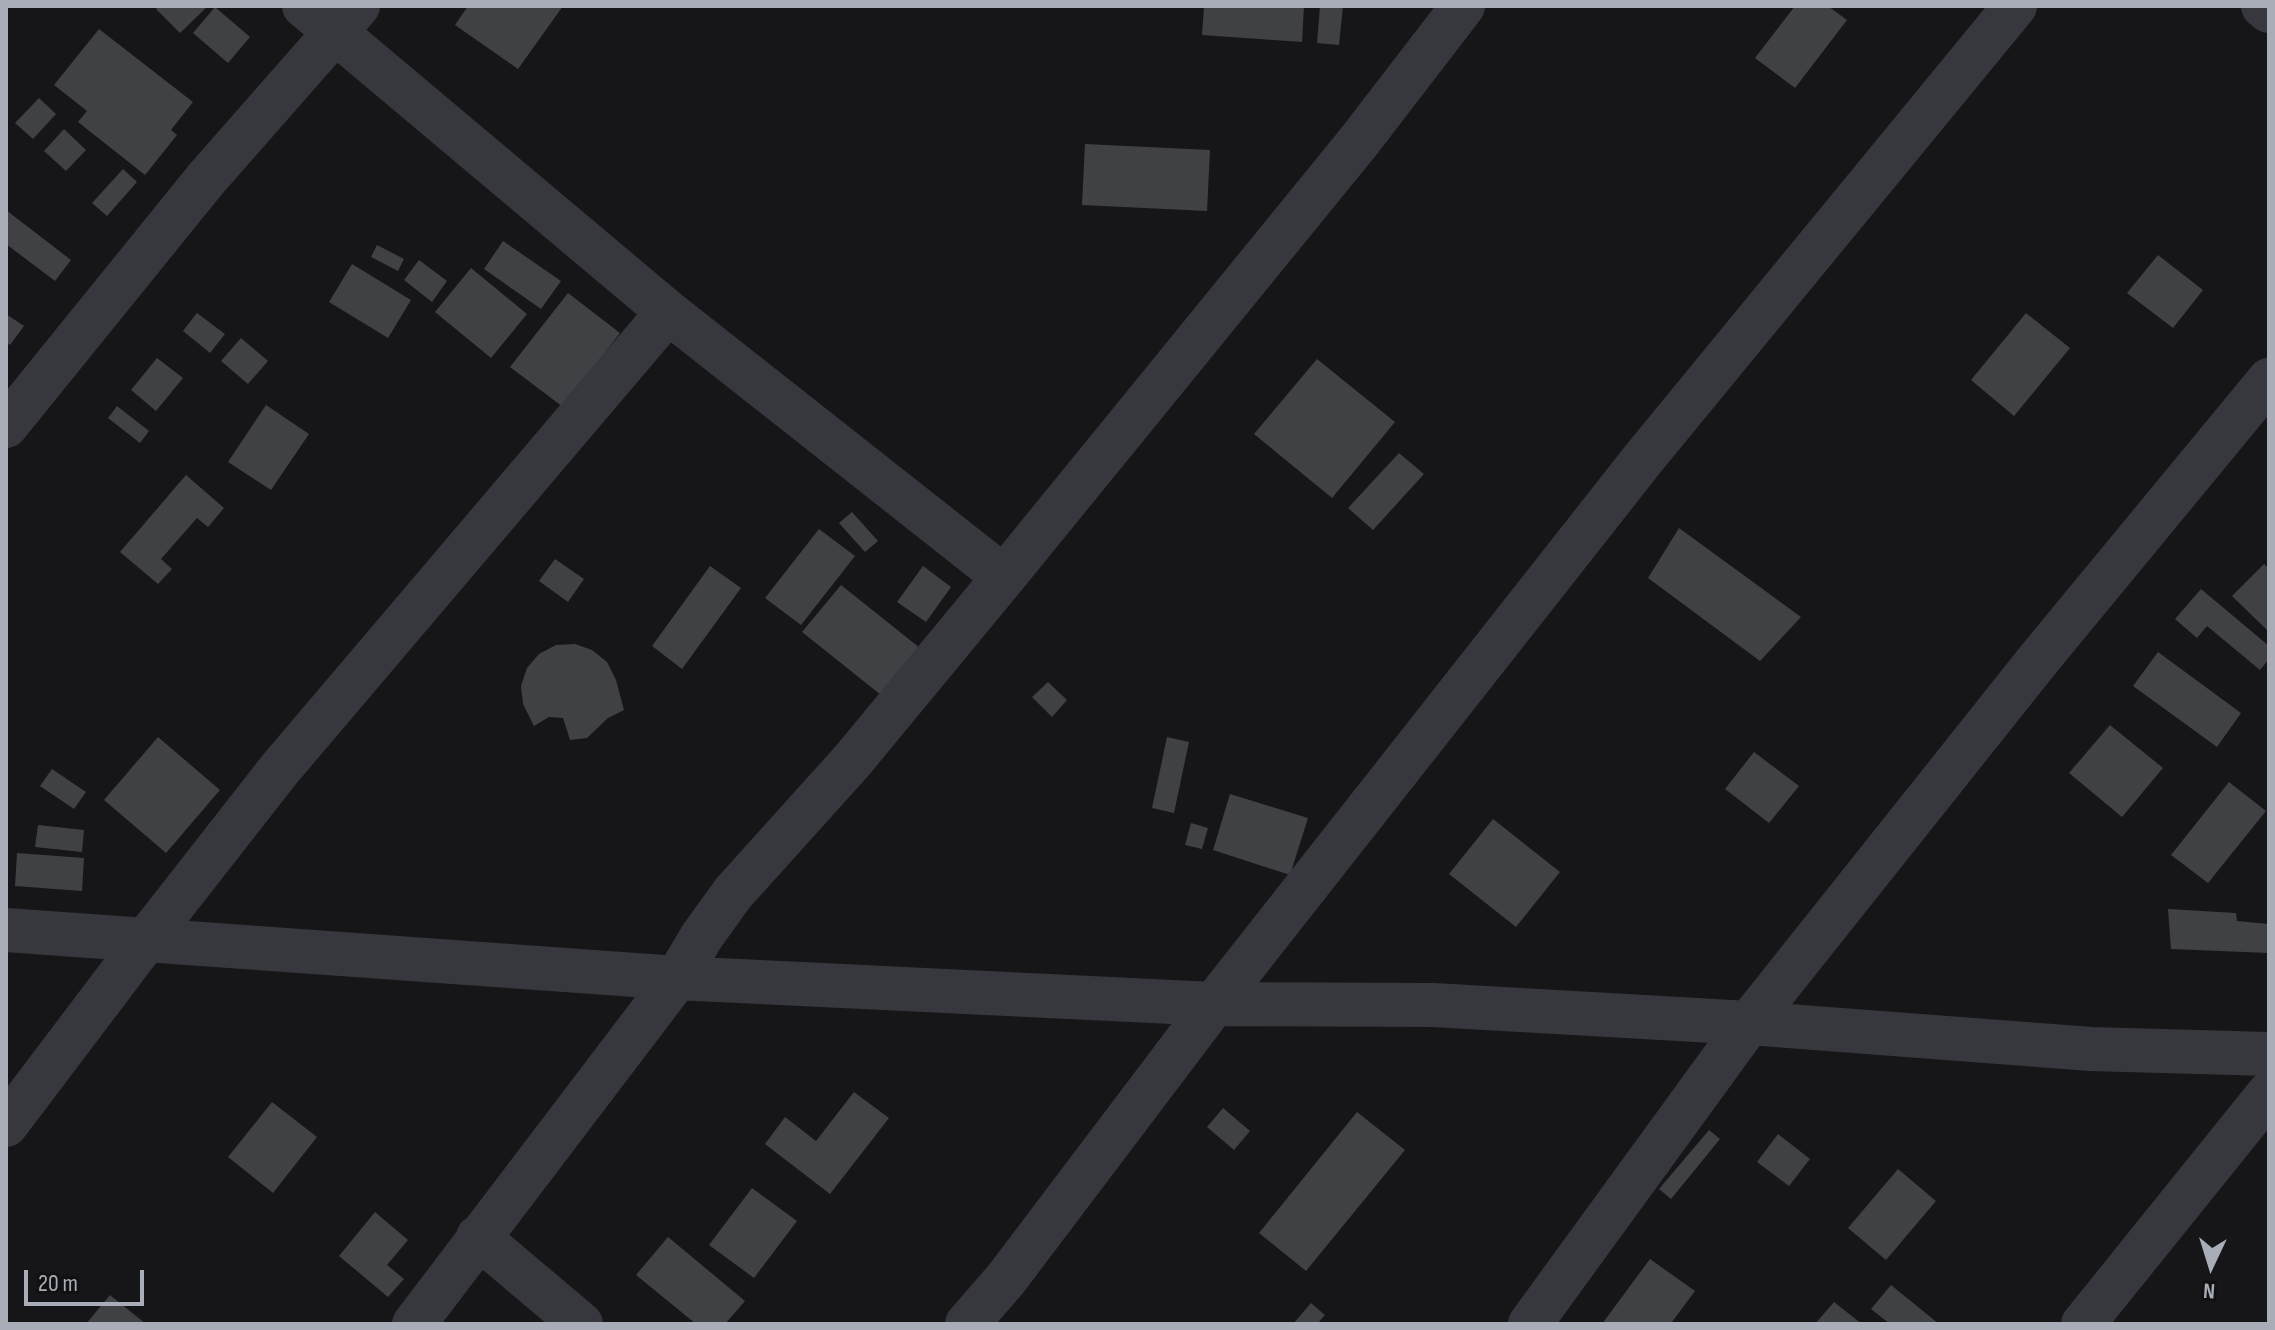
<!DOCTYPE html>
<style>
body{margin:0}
#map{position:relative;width:2275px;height:1330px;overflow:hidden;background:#161618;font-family:"Sofia Sans Condensed",sans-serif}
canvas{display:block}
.frame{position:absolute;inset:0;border:8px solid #a8adb8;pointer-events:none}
.north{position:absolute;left:2171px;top:1226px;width:80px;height:80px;-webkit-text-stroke:6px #111113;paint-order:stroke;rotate:184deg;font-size:22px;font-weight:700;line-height:32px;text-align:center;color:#a8adb8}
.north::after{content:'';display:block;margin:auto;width:28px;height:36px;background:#a8adb8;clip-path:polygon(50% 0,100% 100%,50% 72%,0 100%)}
.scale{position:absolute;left:24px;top:1270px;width:120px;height:36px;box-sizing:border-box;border:4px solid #a8adb8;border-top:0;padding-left:10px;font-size:24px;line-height:28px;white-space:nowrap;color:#a8adb8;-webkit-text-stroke:6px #111113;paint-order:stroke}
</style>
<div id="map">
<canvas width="2275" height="1330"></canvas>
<div class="frame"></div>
<div class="north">N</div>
<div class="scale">20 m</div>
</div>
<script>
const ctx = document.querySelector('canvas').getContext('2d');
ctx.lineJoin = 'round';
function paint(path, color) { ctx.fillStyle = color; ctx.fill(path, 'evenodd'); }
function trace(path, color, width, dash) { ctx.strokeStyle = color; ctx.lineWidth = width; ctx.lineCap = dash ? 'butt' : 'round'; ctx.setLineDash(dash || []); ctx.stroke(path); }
paint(new Path2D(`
 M159,6H208L180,33L156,9Z
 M468,6H563L518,69L455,25Z
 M1204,6H1304L1302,42L1202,35Z
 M1320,6H1343L1339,45L1317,43Z
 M1795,6H1828L1847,20L1795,88L1755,58Z
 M215,7L250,37L228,63L193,33Z
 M99,29L193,102L171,130L177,135L145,175L78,122L87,111L54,85Z
 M39,98L56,114L33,139L15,123Z
 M64,129L86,150L66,171L44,151Z
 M1085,144L1210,150L1207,211L1082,205Z
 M123,169L137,182L107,216L92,203Z
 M6,210L71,260L55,281L6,244Z
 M503,241L561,281L541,309L484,269Z
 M377,245L404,259L398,271L371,257Z
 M2158,255L2203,290L2173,328L2127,293Z
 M419,260L447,281L432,302L404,280Z
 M352,264L411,300L388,338L329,302Z
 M471,268L527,314L491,358L435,312Z
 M568,293L620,333L563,407L510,367Z
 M197,313L225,334L210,353L183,331Z
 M2026,313L2070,348L2014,416L1971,380Z
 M6,314L24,326L10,345L6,342Z
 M241,338L268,361L248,384L221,361Z
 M157,358L183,378L156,411L131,390Z
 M1317,359L1395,422L1332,498L1254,434Z
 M266,405L309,434L271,490L228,462Z
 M117,406L149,431L140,443L108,418Z
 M1399,453L1424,474L1373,530L1348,508Z
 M186,475L224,508L208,527L197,518L161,559L172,569L158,584L120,552Z
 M852,512L878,541L865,552L839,523Z
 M1679,528L1801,617L1760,661L1648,578Z
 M819,529L855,556L801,625L765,598Z
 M555,559L584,579L568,602L539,581Z
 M2264,564L2269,569V632L2232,596Z
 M710,566L741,588L682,669L652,646Z
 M923,566L951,587L926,622L897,602Z
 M841,585L930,656L891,703L802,632Z
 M2201,589L2269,646V659L2260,670L2207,626L2197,638L2175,619Z
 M575,644L592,650L607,662L616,680L624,710L608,718L587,738L570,740L563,718L549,717L534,726L523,704L521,686L527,668L539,654L556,645Z
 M2158,652L2241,713L2217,747L2133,686Z
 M1048,682L1067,700L1052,717L1032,697Z
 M2110,725L2163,768L2122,817L2069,773Z
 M158,737L220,790L166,853L104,800Z
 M1167,737L1189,742L1174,813L1152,808Z
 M1754,752L1799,786L1769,823L1725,789Z
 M52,769L86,792L74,809L40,786Z
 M2229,782L2266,811L2208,883L2171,855Z
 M1230,794L1308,818L1290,875L1213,850Z
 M1493,819L1560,872L1516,927L1449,874Z
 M1191,823L1208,828L1202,849L1185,845Z
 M38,825L84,830L82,852L35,847Z
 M17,853L84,858L82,891L15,886Z
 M2168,909L2236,913L2237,921L2269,924V953L2171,949Z
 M854,1092L889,1118L830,1194L765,1144L785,1117L816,1141Z
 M272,1102L317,1137L273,1193L228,1157Z
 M1223,1108L1250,1131L1234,1150L1207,1127Z
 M1357,1112L1405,1150L1306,1271L1259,1233Z
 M1709,1130L1720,1139L1671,1199L1659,1189Z
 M1778,1134L1810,1159L1789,1186L1757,1162Z
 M1898,1169L1936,1201L1886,1260L1848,1228Z
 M752,1188L797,1221L754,1278L709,1245Z
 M375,1212L408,1240L387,1265L404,1279L388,1297L339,1256Z
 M668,1237L745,1301L725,1324H696L636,1275Z
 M1650,1259L1695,1291L1672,1322L1674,1324H1602Z
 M1891,1285L1939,1324H1890L1871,1309Z
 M110,1295L146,1324H86Z
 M1834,1302L1862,1324H1815Z
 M1311,1303L1325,1315L1317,1324H1293Z`), '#404145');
trace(new Path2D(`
 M304,6L668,312L1004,577
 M2263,6L2269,11
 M6,426L206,179L358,6
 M6,930L677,978L1214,1004L1433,1005L1749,1023L2091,1049L2269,1054
 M6,1125L146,940L279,770L668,312
 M478,1237L581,1324
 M414,1324L677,978L702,936L733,893L852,761L1004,577L1360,140L1463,6
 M967,1324L1006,1279L1214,1004L1643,459L2015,6
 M1530,1324L1749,1023L2038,660L2269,380
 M2083,1324L2269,1093`), '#37383d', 44);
</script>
